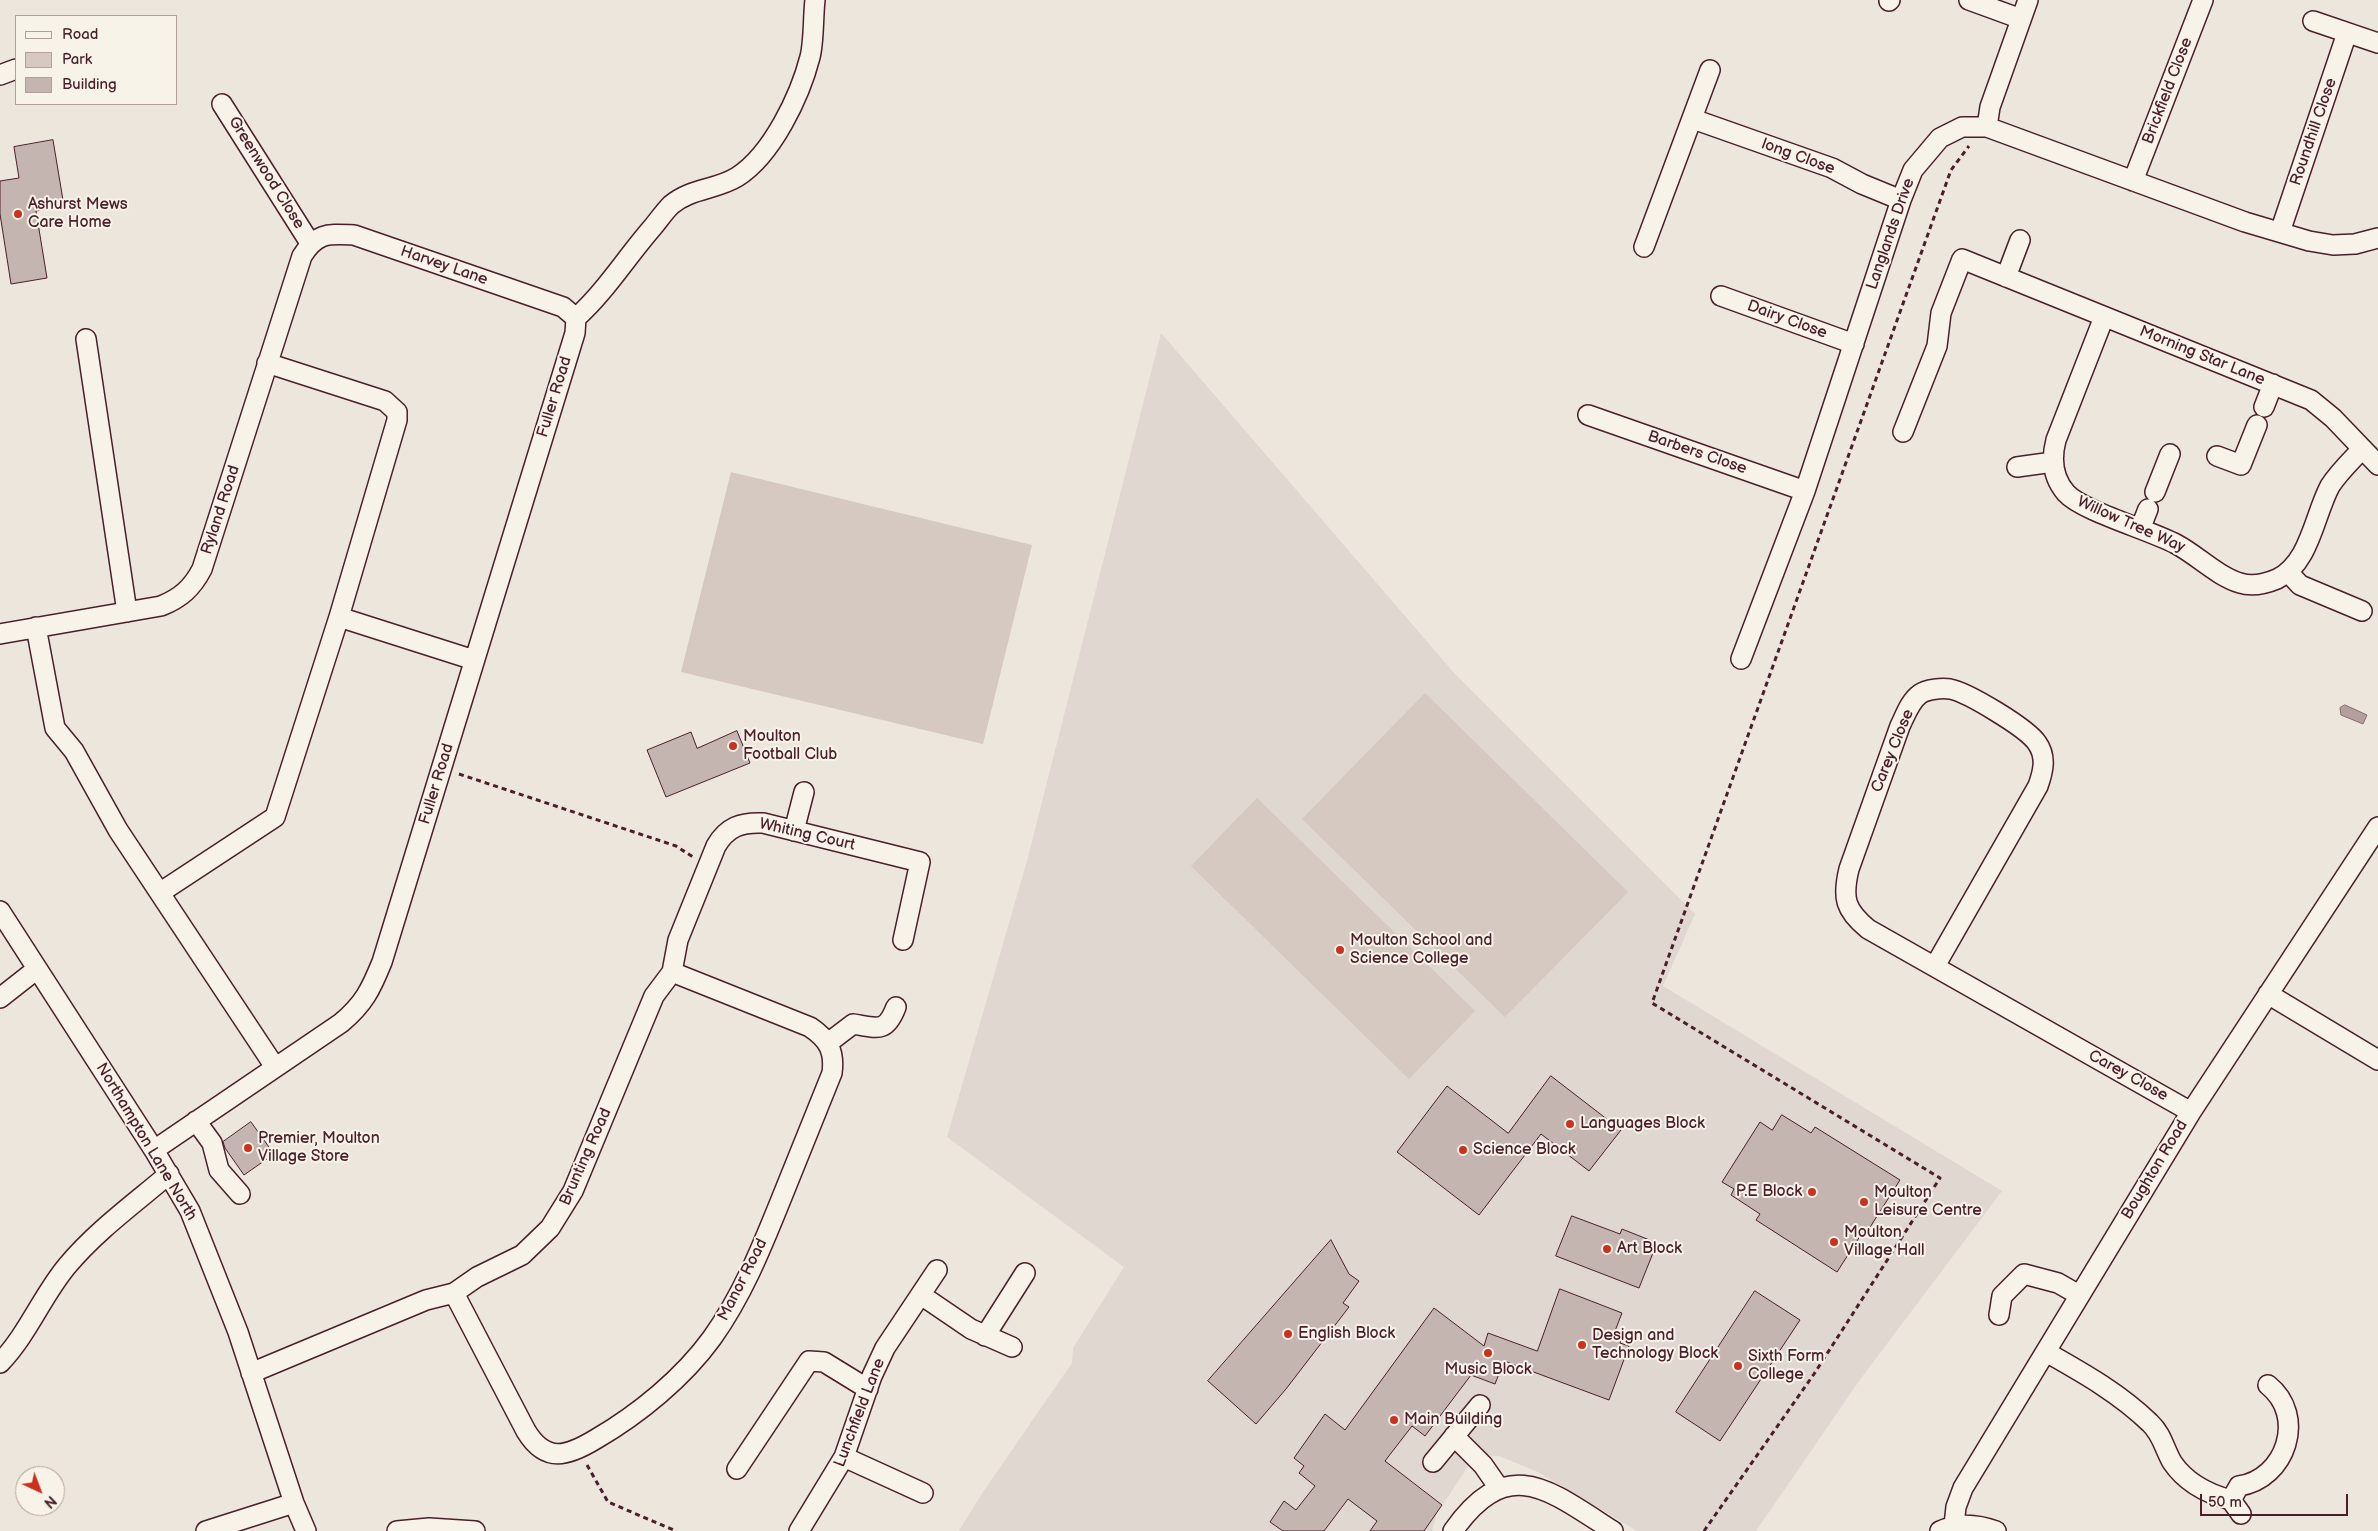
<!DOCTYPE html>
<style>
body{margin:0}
#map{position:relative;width:2378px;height:1531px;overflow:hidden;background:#ece6dd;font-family:"Balsamiq Sans",sans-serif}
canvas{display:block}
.legend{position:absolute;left:15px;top:15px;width:162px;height:90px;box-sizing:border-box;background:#f7f3e8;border:1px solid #b29e9c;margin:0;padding:6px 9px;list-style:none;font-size:15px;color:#4a1f2b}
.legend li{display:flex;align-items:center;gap:10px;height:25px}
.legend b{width:25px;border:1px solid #b29e9c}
.north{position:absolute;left:15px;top:1466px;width:50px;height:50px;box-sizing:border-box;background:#f7f3e8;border:1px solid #b29e9c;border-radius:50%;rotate:137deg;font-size:14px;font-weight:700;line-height:20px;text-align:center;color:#4a1f2b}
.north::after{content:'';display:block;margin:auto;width:18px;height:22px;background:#c8321e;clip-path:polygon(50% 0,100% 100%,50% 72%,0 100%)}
.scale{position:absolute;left:2200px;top:1494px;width:148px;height:22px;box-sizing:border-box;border:2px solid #4a1f2b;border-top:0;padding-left:6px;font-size:15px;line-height:18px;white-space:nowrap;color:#4a1f2b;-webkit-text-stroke:4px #f7f3e8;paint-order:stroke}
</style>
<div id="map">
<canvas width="2378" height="1531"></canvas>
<ul class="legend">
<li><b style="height:6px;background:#f7f3e8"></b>Road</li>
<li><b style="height:14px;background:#d5c9c2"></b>Park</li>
<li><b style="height:14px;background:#c4b5b0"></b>Building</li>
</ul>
<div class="north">N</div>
<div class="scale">50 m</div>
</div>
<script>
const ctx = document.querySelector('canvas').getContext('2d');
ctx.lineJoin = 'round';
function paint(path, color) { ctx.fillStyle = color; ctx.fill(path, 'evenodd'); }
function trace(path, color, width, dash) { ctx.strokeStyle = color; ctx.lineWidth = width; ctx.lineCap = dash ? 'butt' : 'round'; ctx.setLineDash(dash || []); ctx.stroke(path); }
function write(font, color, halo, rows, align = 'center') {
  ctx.font = font + ' "Balsamiq Sans",sans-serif'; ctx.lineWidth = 4; ctx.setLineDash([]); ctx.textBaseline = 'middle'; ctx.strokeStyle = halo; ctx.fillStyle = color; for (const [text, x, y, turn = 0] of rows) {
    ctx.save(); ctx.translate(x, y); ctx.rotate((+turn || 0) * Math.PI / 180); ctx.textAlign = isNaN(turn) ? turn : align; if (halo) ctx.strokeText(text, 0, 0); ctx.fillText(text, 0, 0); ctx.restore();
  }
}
paint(new Path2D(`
 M1161,333L1455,674L1695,914L1663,986L2002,1191L1859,1381L1756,1531H1637L1538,1472L1499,1456H1475L1437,1513L1432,1531H959L983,1492L1072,1363L1073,1348L1124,1267L947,1137L1027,861Z`), '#e0d7d0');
paint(new Path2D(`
 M731,472L1032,545L983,744L681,672Z
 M1425,693L1628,892L1505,1017L1302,819Z
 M1257,798L1475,1011L1409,1079L1191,866Z`), '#d5c9c2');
const water = new Path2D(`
 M2345,705L2367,715L2363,724L2341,715L2340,708Z`);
paint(water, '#b39f9d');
trace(water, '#896c6f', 1);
const building = new Path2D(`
 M53,140L64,206L36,211L47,278L11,284L0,214V181L19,178L14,147Z
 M737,731L750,763L666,797L647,750L691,732L697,748Z
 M1551,1076L1621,1130L1589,1171L1541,1134L1479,1215L1397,1152L1447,1086L1508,1133Z
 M1782,1115L1811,1133L1815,1127L1900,1180L1867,1232L1864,1230L1837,1272L1756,1220L1760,1214L1731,1195L1734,1189L1722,1182L1760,1122L1772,1130Z
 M251,1122L274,1154L244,1175L225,1148L223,1142Z
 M1572,1216L1620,1234L1622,1229L1657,1243L1639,1288L1556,1256Z
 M1331,1240L1349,1274L1359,1281L1343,1303L1349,1307L1286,1389L1256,1424L1208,1381Z
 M1560,1289L1622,1313L1615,1331L1624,1334L1620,1343L1629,1346L1609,1400L1504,1361L1495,1384L1471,1375L1425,1436L1412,1426L1385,1461L1442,1505L1424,1531H1370L1377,1521L1348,1499L1324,1531H1283L1270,1522L1284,1501L1296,1510L1315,1486L1299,1473L1304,1466L1294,1458L1325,1414L1345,1430L1434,1308L1484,1346L1488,1333L1537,1351Z
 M1755,1291L1800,1320L1720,1441L1676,1412Z`);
paint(building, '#c4b5b0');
trace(building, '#4a1f2b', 1);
const minor = new Path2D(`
 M1969,0L2021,19
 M1889,1L1890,0
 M2313,21L2378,43
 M0,75L16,69
 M222,104L310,243
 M1693,119L1832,168L1862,184L1901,200
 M1987,127L1990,107L2028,0
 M2133,181L2203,0
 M2280,232L2347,33
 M1644,247L1710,70
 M2006,277L2020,240
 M1721,296L1854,344
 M2104,317L2056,440C2051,459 2053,478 2066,493C2082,511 2150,530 2176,544C2197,555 2217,576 2240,583C2252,587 2265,584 2277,579C2310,563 2314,516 2330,486C2339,472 2351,461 2362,449
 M576,318C605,292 626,258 652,228C658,221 664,212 671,205C691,188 716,190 737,177C772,155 800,96 810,57C814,42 813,17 815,0
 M86,339L127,612
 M2264,407L2273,384
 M1588,415L1805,491
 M1903,432L1937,346L1941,313L1962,259L2311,400L2333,418L2378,465
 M2217,456L2241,465L2257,425
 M2017,467L2053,462
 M2155,492L2170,454
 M2141,527L2148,509
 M2288,572L2300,585L2362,611
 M339,617L474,660
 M36,627L55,728L74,751L118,830L275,1067
 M0,634L161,606C181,598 192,588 202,569L302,256C317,232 328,234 354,235L563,307L576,318
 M1741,659L1805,491L1901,200L1913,170L1940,138L1962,127H1987L2245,222L2309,241L2333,245L2355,244L2378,238
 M794,831L804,792
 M161,892L275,817L339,617L397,420V412L385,401L267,363
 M0,911L154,1150L190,1211L238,1332L294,1503L306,1531
 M1935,966L2038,786C2043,772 2047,757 2037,743C2027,728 1967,692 1950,689C1942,688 1927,689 1920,694C1910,701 1905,716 1900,726L1849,869C1842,898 1845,910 1868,929L2191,1112
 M2268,994L2378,1060
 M0,998L37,969
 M828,1043L853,1024C878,1028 886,1033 896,1007
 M196,1121L212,1143L219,1170L240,1194
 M154,1150L341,1023C364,1004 371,989 382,962L575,333L576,318
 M454,1293L526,1431C546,1464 568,1456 596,1439C639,1414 683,1378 712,1338C742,1296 761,1249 780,1202C797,1159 815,1116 832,1073C835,1051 828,1039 810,1027L672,972
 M921,1295L971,1329L1012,1347
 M1999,1315L2002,1296L2024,1274L2058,1283L2079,1295
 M985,1336L1025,1273
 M2046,1352C2083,1373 2119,1393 2150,1423C2162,1434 2164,1448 2172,1462C2186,1483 2208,1494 2231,1500L2241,1514
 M0,1363C28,1334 42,1296 67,1266C96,1231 135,1203 169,1174
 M251,1373L426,1300L454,1293L477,1277L522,1255L550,1228L573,1191L654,996L672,972L678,940L716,846C727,827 741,822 763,823L920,862L903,940
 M1454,1436L1483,1465L1499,1488
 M844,1457L923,1493
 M1433,1462L1480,1405
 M737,1469L809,1361L824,1362L868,1389
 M2231,1500L2239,1486C2286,1479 2307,1416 2268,1385
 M1954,1525L1956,1507L1963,1488L2191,1112L2378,827
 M206,1531L294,1503
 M397,1531L429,1528L475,1531
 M799,1531L844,1457L872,1376L885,1348L937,1270
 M1453,1531C1508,1453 1549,1490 1613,1531
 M1940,1531C1959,1522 1977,1524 1996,1531`);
trace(minor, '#4a1f2b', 22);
trace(new Path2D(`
 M459,774L676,846L693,857
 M587,1465L608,1502L676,1531
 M1704,1531L1814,1374L1940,1178L1652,1003L1951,170L1969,146`), '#4a1f2b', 3, [5, 4]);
trace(minor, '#f7f3e8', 19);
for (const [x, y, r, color] of [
 [18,214,5,"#c8321e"],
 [733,746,5,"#c8321e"],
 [1340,950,5,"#c8321e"],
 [1570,1124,5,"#c8321e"],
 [248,1148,5,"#c8321e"],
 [1463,1150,5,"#c8321e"],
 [1812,1192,5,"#c8321e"],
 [1864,1202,5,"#c8321e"],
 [1834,1242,5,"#c8321e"],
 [1607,1249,5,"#c8321e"],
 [1288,1334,5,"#c8321e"],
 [1582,1345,5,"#c8321e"],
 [1488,1353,5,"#c8321e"],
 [1738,1366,5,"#c8321e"],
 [1394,1420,5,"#c8321e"]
]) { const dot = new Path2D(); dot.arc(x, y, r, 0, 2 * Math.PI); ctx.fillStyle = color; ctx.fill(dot); trace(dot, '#f7f3e8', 2); }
write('16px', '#4a1f2b', '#f7f3e8', [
 ["Brickfield Close",2168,91,-69],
 ["Roundhill Close",2314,132,-71],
 ["long Close",1798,157,20],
 ["Greenwood Close",266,173,58],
 ["Langlands Drive",1891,234,-71],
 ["Harvey Lane",444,266,19],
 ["Dairy Close",1787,320,20],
 ["Morning Star Lane",2202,356,22],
 ["Fuller Road",555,397,-73],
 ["Barbers Close",1697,453,19],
 ["Ryland Road",221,510,-72],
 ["Willow Tree Way",2131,525,24],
 ["Carey Close",1893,751,-68],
 ["Fuller Road",437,784,-73],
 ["Whiting Court",807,835,13],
 ["Carey Close",2128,1076,29],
 ["Northampton Lane North",146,1142,59],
 ["Brunting Road",586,1157,-66],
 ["Boughton Road",2155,1170,-59],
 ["Manor Road",743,1280,-63],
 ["Lunchfield Lane",860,1413,-69]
]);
write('16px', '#4a1f2b', '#f7f3e8', [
 ["Ashurst Mews",28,205],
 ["Care Home",28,223],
 ["Moulton",743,737],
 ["Football Club",743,755],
 ["Moulton School and",1350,941],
 ["Science College",1350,959],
 ["Languages Block",1580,1124],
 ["Premier, Moulton",258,1139],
 ["Village Store",258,1157],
 ["Science Block",1473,1150],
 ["P.E Block",1802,1192,"right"],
 ["Moulton",1874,1193],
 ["Leisure Centre",1874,1211],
 ["Moulton",1844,1233],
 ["Village Hall",1844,1251],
 ["Art Block",1617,1249],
 ["English Block",1298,1334],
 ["Design and",1592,1336],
 ["Technology Block",1592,1354],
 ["Sixth Form",1748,1357],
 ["College",1748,1375],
 ["Music Block",1488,1370,"center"],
 ["Main Building",1404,1420]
], 'left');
</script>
